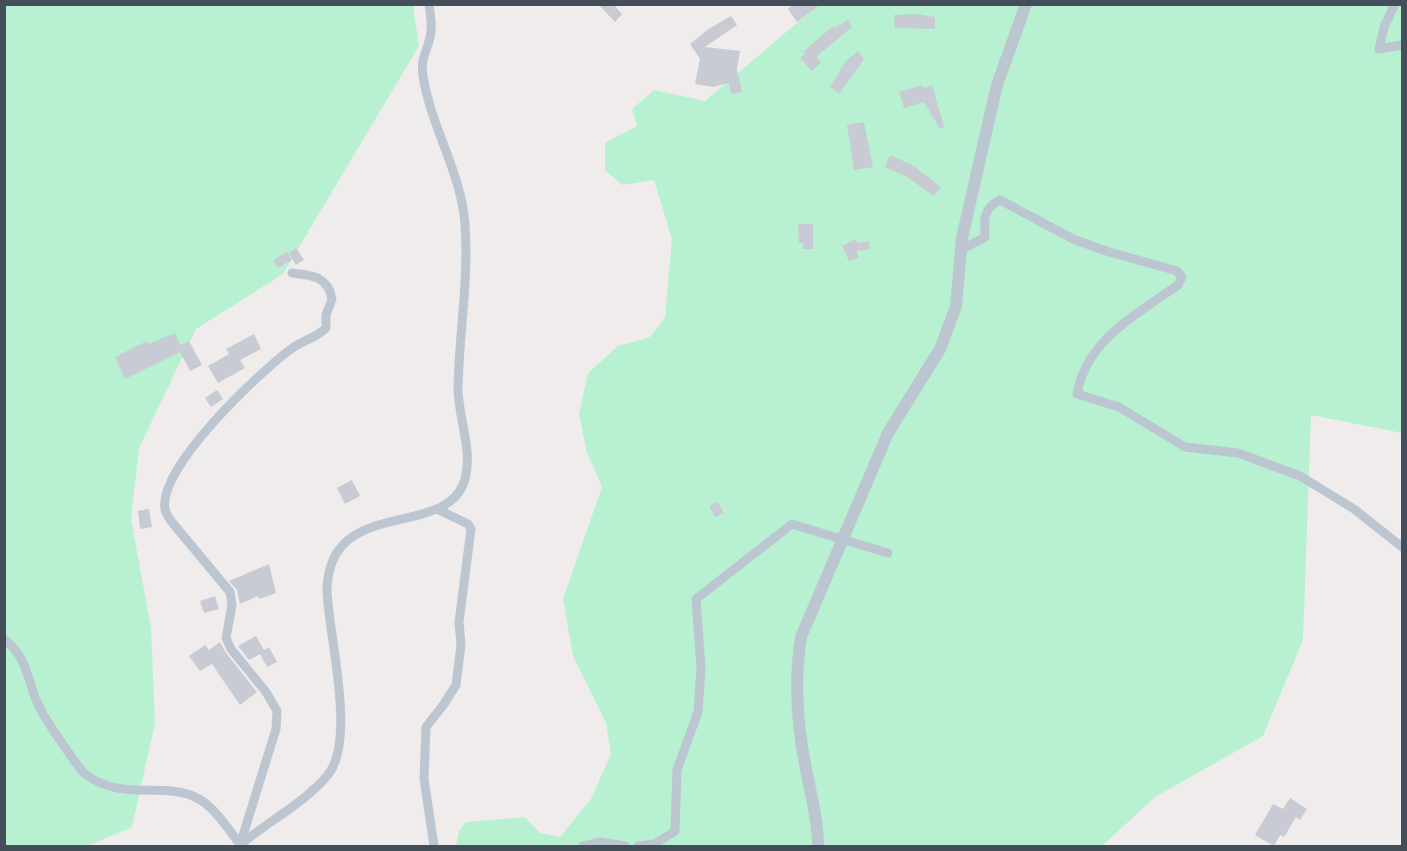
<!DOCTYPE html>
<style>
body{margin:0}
#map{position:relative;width:1407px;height:851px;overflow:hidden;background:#f0ecec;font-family:Poppins,sans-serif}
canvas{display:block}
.frame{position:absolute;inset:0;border:6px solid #444e5b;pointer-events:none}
</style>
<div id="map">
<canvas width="1407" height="851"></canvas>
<div class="frame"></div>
</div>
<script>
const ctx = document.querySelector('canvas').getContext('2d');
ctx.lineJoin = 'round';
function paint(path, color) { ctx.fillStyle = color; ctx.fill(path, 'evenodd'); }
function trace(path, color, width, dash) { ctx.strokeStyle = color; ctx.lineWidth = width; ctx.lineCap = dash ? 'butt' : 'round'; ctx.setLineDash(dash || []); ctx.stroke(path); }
paint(new Path2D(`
 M5,5H413L419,46L283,274L196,329L139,448L131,519L151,628L155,723L132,827L87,846H5Z
 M818,5H1402V433L1311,415L1303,640L1263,736L1155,797L1102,846H456L459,831L466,822L525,817L540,833L560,837L591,799L611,754L606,723L573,656L563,599L602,487L587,453L579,414L588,373L618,346L650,337L665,317L672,239L654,180L622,185L605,170V143L637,126L632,109L654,90L705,101Z`), '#b7f1d2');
paint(new Path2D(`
 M598,4H613L622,14L615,22Z
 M794,4H821L797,22L788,9Z
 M916,14L935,17V29L895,28L894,15Z
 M731,16L737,25L705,47L740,51L737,69L742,92L731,94L729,83L713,87L695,84L700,59L690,44L707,30Z
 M848,20L852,27L816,57L821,62L812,71L800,58L805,54L803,52L833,26L834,28Z
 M858,51L864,59L839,94L830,87L845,62Z
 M923,85L924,88L932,85L944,127L940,129L924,102L904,108L899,92Z
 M864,122L873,167L854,170L847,125Z
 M890,155L914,166L941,187L934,196L907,177L885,167Z
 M798,224H813V249H803V243H799Z
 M856,239L857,243L869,241L870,249L857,251L859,258L849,261L842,246Z
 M296,248L304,260L296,265L289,253Z
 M287,252L292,260L278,268L273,260Z
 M175,333L180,345L189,341L202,365L190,371L180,352L125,379L115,357L147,341L148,344Z
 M254,334L261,349L240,360L245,368L218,383L208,366L229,354L226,349Z
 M217,390L223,399L211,407L205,398Z
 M352,480L360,496L345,504L337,488Z
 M718,502L724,513L715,517L709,506Z
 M149,509L152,527L140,529L138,511Z
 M269,564L276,593L259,599L258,596L240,604L237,590L229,581Z
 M215,596L219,609L204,613L200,601Z
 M256,636L264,650L269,647L277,662L267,667L260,654L249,660L238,646Z
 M220,642L226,653L257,692L240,705L212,664L200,671L189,656L205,645L209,650Z
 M1290,798L1307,809L1300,820L1296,817L1284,837L1280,835L1274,846L1255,835L1273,804L1283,809Z`), '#c8cbd3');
trace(new Path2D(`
 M1395,4L1384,27L1379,49L1402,45
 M961,250L985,237C984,219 983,209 1000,200L1073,239L1106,251L1177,271L1182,277L1178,285C1137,314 1086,340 1077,394L1119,407L1185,447L1238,453L1300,476L1354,509L1402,547
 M4,639C31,661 26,683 41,710C45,719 79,769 85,774C124,803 166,780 199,799C215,808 230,831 241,846
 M240,845C267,822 303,804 327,776C357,741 329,638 327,591C328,494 448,541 465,479C473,450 458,417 458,388C459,334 469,279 465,224C461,172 431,127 423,76C420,56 429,49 431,32C432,23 430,13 429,4
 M240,845L276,729L277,711L266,692L231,649L226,638L232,605L230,592L171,521C169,518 166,513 165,509C158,467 260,372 291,349C303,340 316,338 326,328V315L332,299C328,276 312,275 292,273
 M434,846L424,779L426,727L444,704L456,685L461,645L459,622L471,529L468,524L439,510
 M583,846L601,842L625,846
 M638,846L655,844L675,831L677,770L698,712L701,668L696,599L792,524L808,529`), '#bcc6d0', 9);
trace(new Path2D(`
 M818,846C818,820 811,795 806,769C797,725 794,681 801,637L888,433L940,349L956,306L962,238L997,85L1026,4`), '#bcc6d0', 12);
trace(new Path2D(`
 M808,529L888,553`), '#bcc6d0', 9);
</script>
